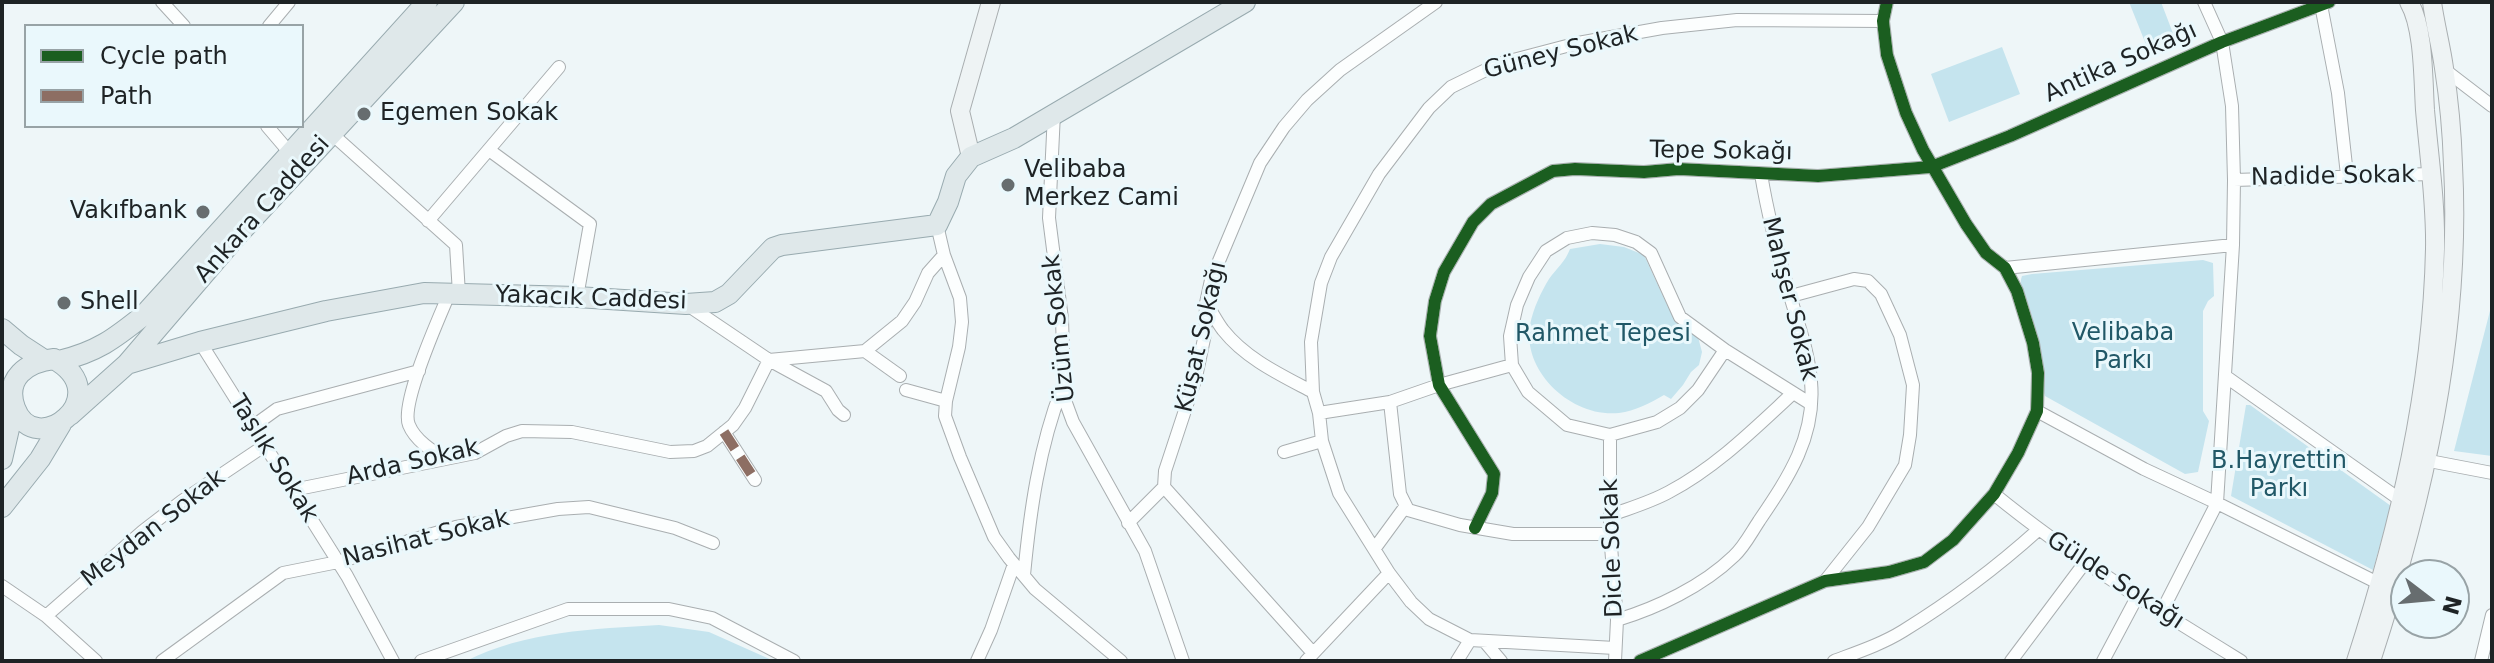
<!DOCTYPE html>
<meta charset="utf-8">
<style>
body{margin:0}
#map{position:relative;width:2494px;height:663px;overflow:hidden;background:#eef6f8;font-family:"DejaVu Sans",sans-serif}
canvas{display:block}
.frame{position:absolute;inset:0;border:4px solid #1e2325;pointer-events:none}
.legend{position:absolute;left:24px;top:24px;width:280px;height:104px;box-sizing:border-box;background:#eaf8fc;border:2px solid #98a3a6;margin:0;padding:10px 14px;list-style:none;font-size:24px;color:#1e2325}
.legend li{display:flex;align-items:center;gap:16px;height:40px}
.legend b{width:40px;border:2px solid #98a3a6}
.north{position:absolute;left:2390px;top:559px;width:80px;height:80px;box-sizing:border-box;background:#eaf8fc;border:2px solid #98a3a6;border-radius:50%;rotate:106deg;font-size:22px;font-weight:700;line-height:32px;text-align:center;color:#1e2325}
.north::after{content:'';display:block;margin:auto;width:28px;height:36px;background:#676d6f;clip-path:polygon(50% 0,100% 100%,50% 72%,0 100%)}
</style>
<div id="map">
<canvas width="2494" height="663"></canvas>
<div class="frame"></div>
<ul class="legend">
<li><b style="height:10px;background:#1b5e20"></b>Cycle path</li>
<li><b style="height:10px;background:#8d6e63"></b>Path</li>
</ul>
<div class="north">N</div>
</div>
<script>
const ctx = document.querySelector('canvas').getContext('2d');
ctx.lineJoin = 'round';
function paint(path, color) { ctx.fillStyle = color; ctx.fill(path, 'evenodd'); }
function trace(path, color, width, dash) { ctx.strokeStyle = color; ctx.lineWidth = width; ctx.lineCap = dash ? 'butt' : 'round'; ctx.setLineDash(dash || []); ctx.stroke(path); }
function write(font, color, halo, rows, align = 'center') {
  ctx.font = font + ' "DejaVu Sans",sans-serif'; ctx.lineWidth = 6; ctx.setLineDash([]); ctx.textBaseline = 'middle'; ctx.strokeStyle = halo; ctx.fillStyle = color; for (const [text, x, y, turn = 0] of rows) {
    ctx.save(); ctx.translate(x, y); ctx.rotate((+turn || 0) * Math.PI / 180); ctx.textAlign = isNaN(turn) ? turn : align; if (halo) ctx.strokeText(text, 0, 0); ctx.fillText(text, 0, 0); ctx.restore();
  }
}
paint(new Path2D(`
 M2129,2H2161L2174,36L2147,47Z
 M2002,47L2020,94L1949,122L1931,74Z
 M1600,244L1624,247L1644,255L1668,307L1677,319L1698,337L1702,352L1699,365L1691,372L1683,385L1671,399L1664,395C1650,403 1635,411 1619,413C1572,418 1522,372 1530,325C1533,309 1541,292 1549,279C1557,268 1565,262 1570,249Z
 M2203,260L2213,263L2214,296L2208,301L2203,311V411L2209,421L2198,472L2185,474L2045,396C2041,385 2045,375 2043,364C2041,346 2035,329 2031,313C2028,300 2017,289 2022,276L2032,274Z
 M2492,303V456L2454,451Z
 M2246,405H2250L2391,506L2373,570L2231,496Z
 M659,625L709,632L774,661H466C525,631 594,629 659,625Z`), '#c5e4ee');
const street = new Path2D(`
 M162,2L184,26
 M2321,5L2338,93L2347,175
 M269,26L289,2
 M2445,70L2492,106
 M1054,113L1049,218L1062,319L1064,385L1066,403L1073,422L1145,551L1183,661
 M267,126L290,153
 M332,134L456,245L459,294
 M489,150L590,224L577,297
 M2234,180L2431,174
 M428,221L559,67
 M937,225L944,255L960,298L962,322L959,347L946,401L945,416L960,457L994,537L1009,558L1035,589L1121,661
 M2005,268L2233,245
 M1791,296L1854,279L1868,281L1881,294L1900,335L1913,385L1910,435L1905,465L1868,527L1825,581
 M1206,303C1212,312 1217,322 1223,330C1246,359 1281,375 1313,392
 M686,304L769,360L865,351L902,321L915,302L928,273L944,255
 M200,342L347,576L393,661
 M1725,350L1698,390L1680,408L1657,422L1610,435L1567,425L1528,392L1512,365L1510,336L1517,305L1529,277L1546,251L1567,238L1592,233L1615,235L1636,242L1651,253L1680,317L1725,350L1811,404
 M865,351L900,376
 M2225,376L2402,501
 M906,390L946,401
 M1390,402L1400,494L1408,510L1460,525L1513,534H1610
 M2037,411L2144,469L2217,503L2378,583
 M1319,413L1390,402L1439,385L1512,365
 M252,427L277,409L419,371
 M724,432L755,480
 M1610,435V534L1617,620L1615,661
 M1284,452L1322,441
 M445,459C432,451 415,440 409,425C400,404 439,318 449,294
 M2419,459L2492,473
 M293,490L475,453L506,436L522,431L572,432L670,452L694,451L707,446L733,425L745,408L769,360L826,391L838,410L844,415
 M1994,494C2071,557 2156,609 2241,661
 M1611,515C1630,508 1651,502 1669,492C1716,467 1753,430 1792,394
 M1128,523L1164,487
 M1475,528L1492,493L1494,474L1439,385L1430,336L1435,301L1444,272L1473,222L1491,204L1553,171L1575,169L1644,172L1679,169L1818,176L1931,167L2010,136L2222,42L2329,2
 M1375,548L1405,507
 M1024,575C1030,512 1039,447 1062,388
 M2,586L46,616L96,661
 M2161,613L2217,503L2233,245L2234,180L2232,106L2222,42L2204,2
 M46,616L143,531L182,501L264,446
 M1617,620C1657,608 1703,586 1734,556C1744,547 1751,533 1759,521C1788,478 1816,437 1811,382C1809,354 1799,326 1791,299C1779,258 1768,217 1761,174
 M1485,642L1501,661
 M1615,648L1470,640L1429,619L1411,602L1389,573L1339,493L1322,441L1319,413L1313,392L1311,342L1321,283L1331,257L1379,174L1429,108L1451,87L1498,64L1578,43L1662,28L1737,20L1883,21
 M1313,653L1164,487L1165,471L1196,377L1205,334L1206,303L1211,280L1260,163L1284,127L1307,100L1340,70L1436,2
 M162,661L283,573L338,562L456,527L558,509L589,507L675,528L713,543
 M421,661L568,609H669L712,618L794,661
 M977,661L991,630L1014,564
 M1306,661L1389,573
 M1457,661L1470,640
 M1640,661L1825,581L1889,572L1924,562L1953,540L1994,494L2018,453L2037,411L2038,373L2033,343L2017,291L2005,268L1986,253L1966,224L1923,150L1906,113L1887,55L1883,21L1887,2
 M1834,661C1858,652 1882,644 1903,631C1950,602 1997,567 2038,530
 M2011,661L2086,561
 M2103,661L2137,597
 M2481,661L2492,615`);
const secondary = new Path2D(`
 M971,157L960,111L991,2
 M2356,661C2399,528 2432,390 2435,249C2436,203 2429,156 2425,110C2423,79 2424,28 2409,2
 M2371,661C2423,502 2462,334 2453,165C2452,133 2449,100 2444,68C2441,46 2435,24 2432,2`);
const primary = new Path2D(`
 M2,329L21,345L44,360
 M54,359C119,396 35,462 15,408C4,378 27,362 54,359Z
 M59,361C97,352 114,339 144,315L427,2
 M127,364L200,342L326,311L424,293L577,297L686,304L715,302L729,294L773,248L782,245L937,225L948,202L956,176L971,157L1014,138L1245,2
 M70,415L127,364L234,239L454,2
 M2,459L14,407
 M2,507L40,459L61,424`);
trace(street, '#a9aeb0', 14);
trace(secondary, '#a9aeb0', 20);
trace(primary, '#98aaaf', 22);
trace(street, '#fcfefe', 12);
trace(secondary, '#eef3f4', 18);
trace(primary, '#dfe8ea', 20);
trace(new Path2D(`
 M724,432L755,480`), '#8d6e63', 10, [20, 10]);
trace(new Path2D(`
 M1475,528L1492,493L1494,474L1439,385L1430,336L1435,301L1444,272L1473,222L1491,204L1553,171L1575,169L1644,172L1679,169L1818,176L1931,167L2010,136L2222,42L2329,2
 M1640,661L1825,581L1889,572L1924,562L1953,540L1994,494L2018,453L2037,411L2038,373L2033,343L2017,291L2005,268L1986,253L1966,224L1923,150L1906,113L1887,55L1883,21L1887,2`), '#1b5e20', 12);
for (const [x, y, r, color] of [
 [364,114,8,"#676d6f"],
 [1008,185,8,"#676d6f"],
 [203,212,8,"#676d6f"],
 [64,303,8,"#676d6f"]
]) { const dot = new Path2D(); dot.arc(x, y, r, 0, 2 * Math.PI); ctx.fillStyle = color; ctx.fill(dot); trace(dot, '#eaf8fc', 3); }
write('24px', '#1e2325', '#eaf8fc', [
 ["Güney Sokak",1561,53,-14],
 ["Antika Sokağı",2121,63,-24],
 ["Tepe Sokağı",1721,152,1],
 ["Nadide Sokak",2333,177,-1],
 ["Ankara Caddesi",263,210,-48],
 ["Yakacık Caddesi",591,299,2],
 ["Mahşer Sokak",1789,299,76],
 ["Üzüm Sokak",1060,328,-96],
 ["Küşat Sokağı",1202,337,-77],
 ["Taşlık Sokak",273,459,58],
 ["Arda Sokak",413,463,-13],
 ["Meydan Sokak",154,529,-38],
 ["Nasihat Sokak",426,539,-14],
 ["Dicle Sokak",1613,548,-92],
 ["Gülde Sokağı",2115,581,33]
]);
write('24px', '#1e2325', '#eaf8fc', [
 ["Egemen Sokak",380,114],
 ["Velibaba",1024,171],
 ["Merkez Cami",1024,199],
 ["Vakıfbank",187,212,"right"],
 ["Shell",80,303]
], 'left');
write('24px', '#215867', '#eaf8fc', [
 ["Velibaba",2123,334],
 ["Parkı",2123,362],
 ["Rahmet Tepesi",1603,335],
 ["B.Hayrettin",2279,462],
 ["Parkı",2279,490]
]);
</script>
